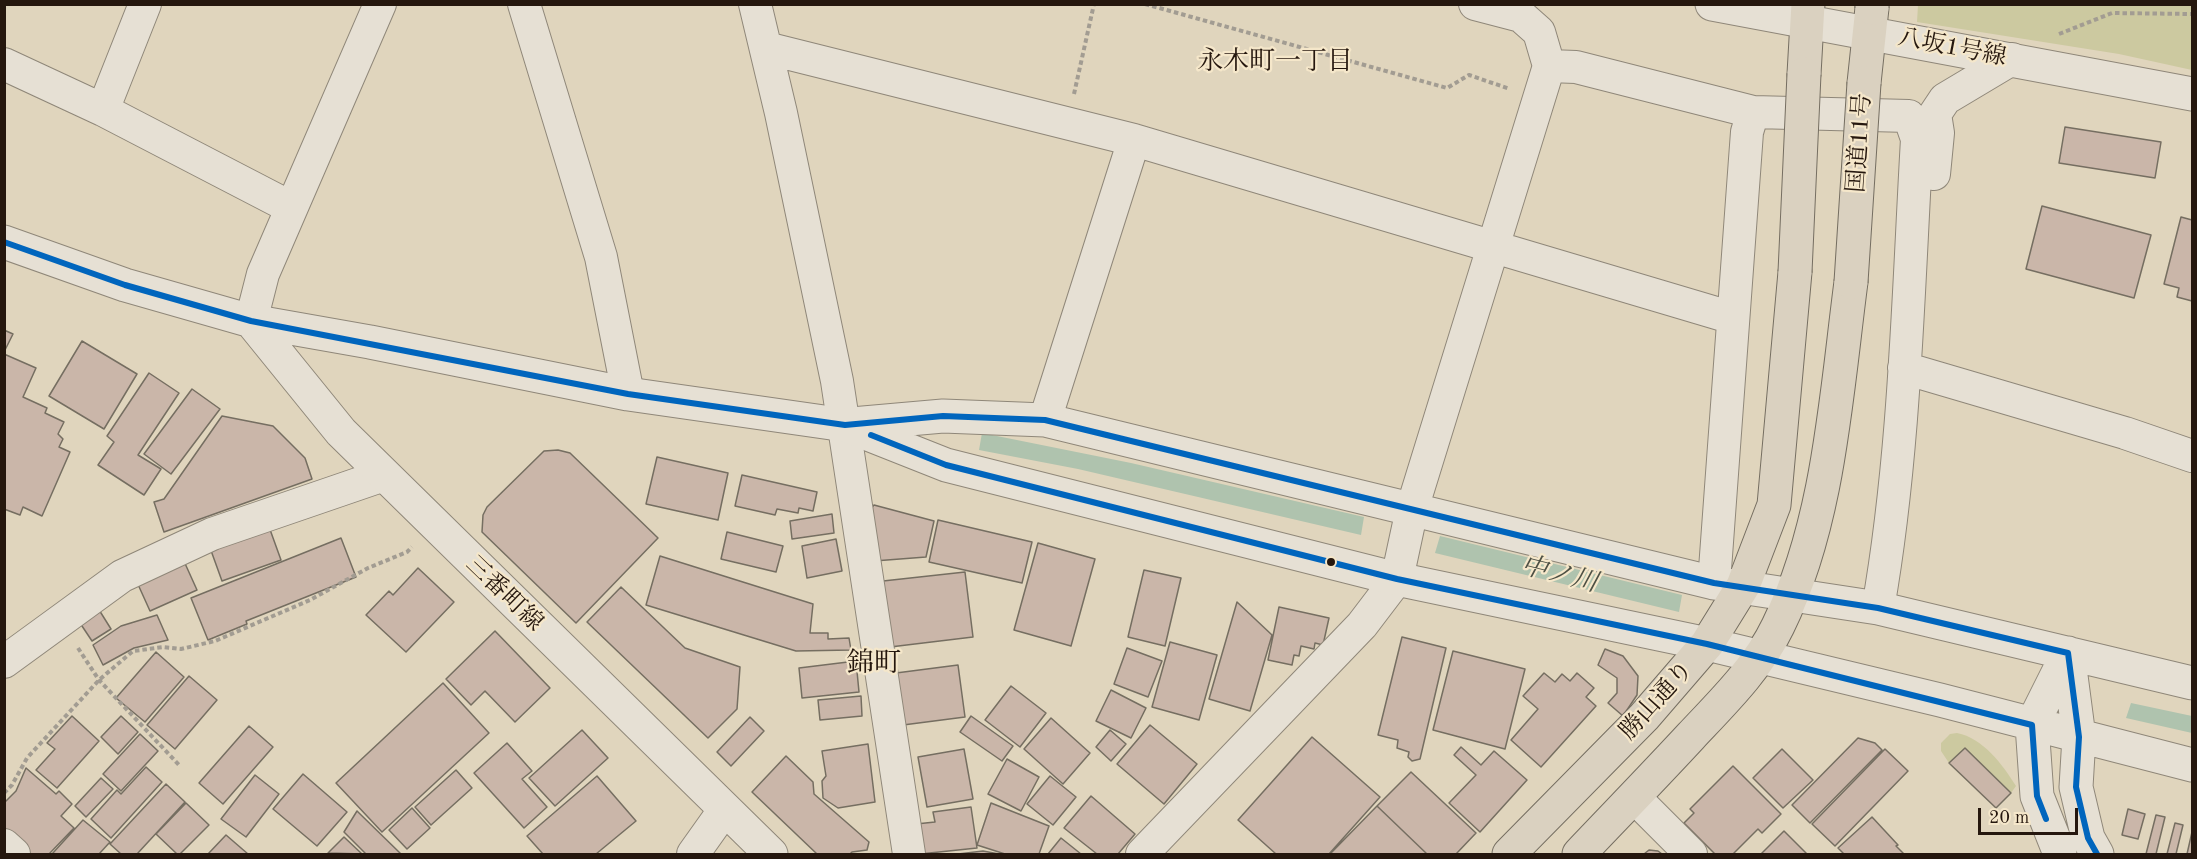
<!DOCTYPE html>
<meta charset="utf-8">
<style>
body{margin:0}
#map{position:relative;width:2197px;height:859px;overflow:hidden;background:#e0d5bd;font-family:"Old Standard TT",serif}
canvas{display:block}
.frame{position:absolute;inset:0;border:6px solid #25170e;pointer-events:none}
.scale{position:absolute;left:1978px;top:808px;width:100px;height:27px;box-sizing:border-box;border:3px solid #25170e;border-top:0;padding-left:8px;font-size:18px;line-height:21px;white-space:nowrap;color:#25170e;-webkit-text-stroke:4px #f5e7ca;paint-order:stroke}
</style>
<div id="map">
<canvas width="2197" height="859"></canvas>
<div class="frame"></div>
<div class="scale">20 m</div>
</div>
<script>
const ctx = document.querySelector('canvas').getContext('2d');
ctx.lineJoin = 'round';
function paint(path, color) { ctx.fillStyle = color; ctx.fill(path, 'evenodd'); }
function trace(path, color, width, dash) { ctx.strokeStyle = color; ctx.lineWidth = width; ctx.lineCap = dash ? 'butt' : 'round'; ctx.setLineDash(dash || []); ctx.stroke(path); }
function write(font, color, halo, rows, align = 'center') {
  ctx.font = font + ' "Old Standard TT","Noto Serif JP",serif'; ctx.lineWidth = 4.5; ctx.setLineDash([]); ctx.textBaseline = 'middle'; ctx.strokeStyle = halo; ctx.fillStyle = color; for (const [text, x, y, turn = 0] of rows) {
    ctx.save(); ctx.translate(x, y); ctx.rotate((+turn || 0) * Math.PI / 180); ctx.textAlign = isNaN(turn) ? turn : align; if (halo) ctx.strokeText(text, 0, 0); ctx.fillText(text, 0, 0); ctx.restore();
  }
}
paint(new Path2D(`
 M1918,5H2192V70L2119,54L1917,22Z
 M1957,733C1983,738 2003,765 2016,786L2011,793L1965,748L1949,763L1941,751V743L1950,734Z`), '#ccc9a0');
paint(new Path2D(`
 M982,433L1131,463L1364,517L1361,535L1078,469L979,450Z
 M1440,536L1682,595L1679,612L1435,553Z
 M2131,703L2192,716V733L2126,718Z`), '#afc3ae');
const building = new Path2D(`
 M2065,127L2161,142L2155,178L2059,163Z
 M2042,206L2151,235L2134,298L2026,269Z
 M2181,217L2192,220V301L2177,297L2179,288L2164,284Z
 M4,330L13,334L4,352Z
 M82,341L137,374L104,429L49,396Z
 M4,354L36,368L23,397L47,408L45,413L64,422L58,434L63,439L59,447L70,452L42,516L23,507L20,515L4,509Z
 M149,373L179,393L138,455L161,469L144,495L98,465L114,442L107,436Z
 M192,389L220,409L171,474L144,454Z
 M222,416L273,426L305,458L312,479L164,532L154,502L164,499Z
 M558,450L570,453L658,538L576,623L482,532L483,515L487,507L544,451Z
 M657,457L728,473L718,520L646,504Z
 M742,475L817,492L813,511L799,508L798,513L777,509L775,515L735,506Z
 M874,505L934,521L926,557L874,561L869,511Z
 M832,514L834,533L792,539L790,521Z
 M938,520L1032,542L1022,583L929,562Z
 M268,524L281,560L222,581L209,545Z
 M727,532L783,546L776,572L721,559Z
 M341,538L356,577L246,621L247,624L208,640L191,598Z
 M836,539L842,571L807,578L802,546Z
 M1038,543L1095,559L1071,646L1014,630Z
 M660,556L813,604L810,633H828V639L849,638L851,650L796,651L646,605Z
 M183,559L197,590L150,611L136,580Z
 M418,568L454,602L406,652L366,615L389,591L393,595Z
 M1144,570L1181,578L1165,646L1128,637Z
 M965,572L973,637L890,647L883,581Z
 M621,587L685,648L740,667L737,709L708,738L587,622Z
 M1237,602L1272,635L1250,711L1209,699Z
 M96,605L111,629L92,641L76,617Z
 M1279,607L1329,618L1323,645L1315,643L1314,649L1301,646L1299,656L1294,655L1292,665L1268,660Z
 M157,615L168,640L134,648L103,665L93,645L121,626Z
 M495,631L550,688L515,722L485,691L471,705L446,679Z
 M1402,637L1446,648L1420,759L1412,761L1408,757L1409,752L1397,748L1398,740L1378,735Z
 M1170,642L1217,655L1199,720L1152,707Z
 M1127,648L1162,661L1148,697L1114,684Z
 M1605,649L1623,656L1638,676L1637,695L1623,716L1608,703L1617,693V678L1598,665Z
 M1453,651L1525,669L1505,749L1433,730Z
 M156,652L184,677L145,722L116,698Z
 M856,661L859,692L802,698L799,668Z
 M958,665L965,717L903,725L896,673Z
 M1544,673L1555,682L1562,674L1570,681L1577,673L1594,688L1586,697L1596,706L1541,767L1511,740L1538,709L1523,696Z
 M189,676L217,700L175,749L147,725Z
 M443,683L489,733L382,832L336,783Z
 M1011,686L1046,713L1020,747L985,720Z
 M1111,690L1146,708L1131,738L1096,721Z
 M861,696L862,716L820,720L818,700Z
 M72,716L99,741L57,788L36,770L55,749L47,743Z
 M121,716L138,732L118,754L101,737Z
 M971,716L1013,746L1002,761L960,732Z
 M750,717L764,731L731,766L717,752Z
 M1051,718L1090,753L1063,784L1024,749Z
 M1150,725L1197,764L1164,804L1117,764Z
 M249,726L273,747L223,804L199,783Z
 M582,730L608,758L555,806L529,778Z
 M1110,730L1126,744L1111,761L1096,747Z
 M140,734L158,751L121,791L103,774Z
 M1312,737L1380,797L1329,854H1276L1238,820Z
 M1858,738L1875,743L1882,750L1810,823L1792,805Z
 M507,743L532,771L522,779L547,807L524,828L474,773Z
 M868,744L875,802L838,808L823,798L822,781L826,776L822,751Z
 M1461,747L1481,765L1494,751L1527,780L1480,832L1449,803L1476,775L1454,755Z
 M1965,748L2011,793L1996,808L1949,763Z
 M964,749L973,799L927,807L918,757Z
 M1782,749L1813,780L1783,808L1753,778Z
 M1885,749L1908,771L1835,846L1812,824Z
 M786,756L813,782L814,794L869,842L867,850L852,852L850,854H817L752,792Z
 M1007,759L1039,777L1021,811L988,794Z
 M1733,766L1781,814L1762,833L1758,829L1733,854H1715L1684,823L1694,813L1690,809Z
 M146,767L162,782L111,838L91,819L117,790L121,794Z
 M26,768L56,794L59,791L72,804L61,816L74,828L49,854H27L4,834V803L16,791Z
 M456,770L472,788L431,825L415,807Z
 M1411,772L1476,833L1456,854H1427L1377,806Z
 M303,774L347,812L317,846L273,809Z
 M255,775L279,794L246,837L221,819Z
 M597,776L636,821L596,854H543L527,836Z
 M1050,776L1076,797L1053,825L1027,804Z
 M101,778L113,789L86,817L75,806Z
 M166,784L185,802L137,854H121L110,844Z
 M1091,796L1135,834L1118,854H1097L1064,828Z
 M186,803L209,825L180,854H177L156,834Z
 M991,803L1049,826L1039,854H1005L977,845Z
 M1377,806L1427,854H1330Z
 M971,807L977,848L920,854L916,824L935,822L933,812Z
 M412,808L430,828L407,849L389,830Z
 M2128,809L2145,814L2138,839L2122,835Z
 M357,811L401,854H366L344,832Z
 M2156,815L2165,817L2156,854H2146Z
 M1872,817L1898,845L1896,846L1904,854H1844L1838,848Z
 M83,820L110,842L99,854H52Z
 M2175,823L2183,825L2176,854H2167Z
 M1784,831L1807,854H1761Z
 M2192,832V854H2187Z
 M226,835L248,854H208Z
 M344,837L362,854L328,853Z
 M1061,838L1081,854H1048Z
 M1649,850L1658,851L1662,854H1644Z
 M983,851L999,854H958Z`);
paint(building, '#cab6a9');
trace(building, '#756e61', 1.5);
const minor = new Path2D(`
 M524,4L601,257L628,394
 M755,4L781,113L837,381L909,854
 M1475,4L1521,16L1539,32L1549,66
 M766,48L1134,140L1733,318
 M4,64L103,110L290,207
 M103,110L145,4
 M1934,174L1938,133L1935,114L1945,99L2012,59
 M251,321L263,274L380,4
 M1904,368L2125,433L2192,456
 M1045,420L1134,140
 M1714,583L1747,132L1753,112L1909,116L1917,139C1908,295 1905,454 1878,608
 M4,662L122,576L212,534L384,475
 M1634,797L1691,854
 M4,845L14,854
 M693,854L725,809
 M1142,854L1362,625L1397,579L1412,509L1549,66L1576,67L1753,112`);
const tertiary = new Path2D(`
 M1712,4L2192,94
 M4,242L125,285L251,321L370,342L628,394L845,425L946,465L1397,579L1707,644L1940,700L2192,765
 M251,321L341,432L771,854
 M852,424L943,416L1045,420L1714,583L1878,608L2192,683
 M2068,653L2079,737L2076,787L2088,838L2097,854
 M2060,854L2037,796L2032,725L2068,653`);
const trunk = new Path2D(`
 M1804,74L1808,4
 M1864,83L1872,8
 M1509,854L1644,717L1707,644L1743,586L1774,505L1795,272
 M1579,854C1616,815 1654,776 1691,736C1722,703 1758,668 1778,626C1829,522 1836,396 1851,282`);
trace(minor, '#8f8779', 34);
trace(tertiary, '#8f8779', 35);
trace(trunk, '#756e61', 35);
trace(new Path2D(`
 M1145,4L1447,88L1469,75L1510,89
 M2059,34L2112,13L2192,14
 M1074,94L1094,4
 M78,648L99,680L179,765
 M4,793L12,785L27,758L99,680L133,651L163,647L181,649L215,641L310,600L368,568L407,552L412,547`), '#a29c92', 4, [4.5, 3]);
trace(minor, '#e6e0d4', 32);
trace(tertiary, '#e6e0d4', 33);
trace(trunk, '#dad1c0', 33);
const trunkBridge = new Path2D(`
 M1872,8V4
 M1795,272L1804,74
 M1851,282L1864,83`);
trace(trunkBridge, '#756e61', 35, []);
trace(trunkBridge, '#dad1c0', 33);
trace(new Path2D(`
 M4,242L125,285L251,321L628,394L845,425L943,416L1045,420L1714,583L1878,608L2068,653L2079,737L2076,787L2088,838L2097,854
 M871,435L946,465L1397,579L1707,644L2032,725L2037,796L2046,819`), '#0065bd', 6);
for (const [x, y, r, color] of [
 [1331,562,5,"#25170e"]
]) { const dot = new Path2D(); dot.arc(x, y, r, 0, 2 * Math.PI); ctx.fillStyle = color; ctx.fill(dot); trace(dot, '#f5e7ca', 2); }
write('24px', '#25170e', '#f5e7ca', [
 ["八坂1号線",1952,48,11],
 ["国道11号",1860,143,-86],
 ["三番町線",504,594,44],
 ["勝山通り",1657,701,-48]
]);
write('26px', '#25170e', '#f5e7ca', [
 ["永木町一丁目",1275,62]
]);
write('italic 26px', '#4e5044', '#f5e7ca', [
 ["中ノ川",1559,575,14]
]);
write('27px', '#25170e', '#f5e7ca', [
 ["錦町",874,664]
]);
</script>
